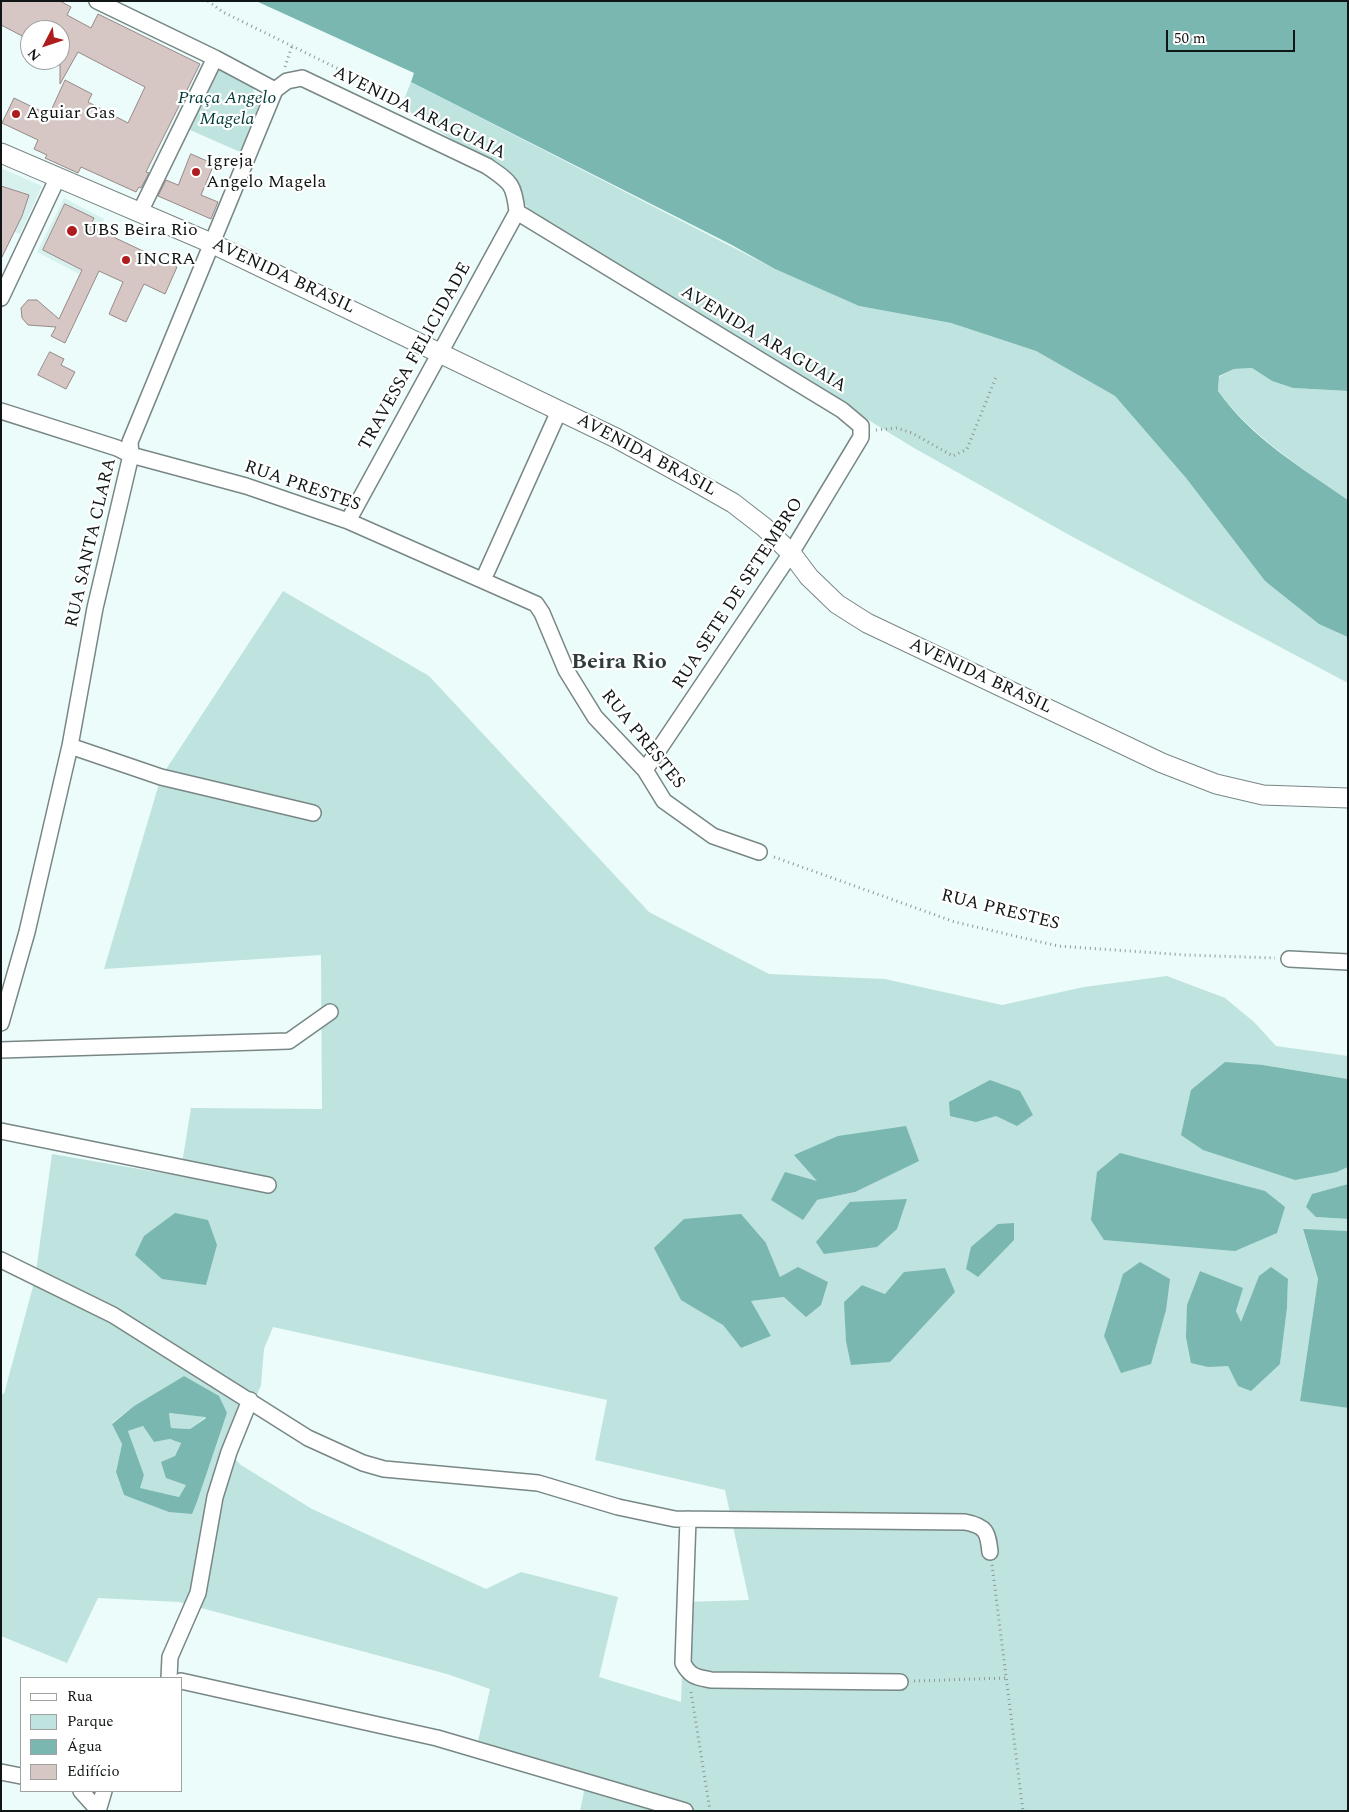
<!DOCTYPE html>
<meta charset="utf-8">
<style>
body{margin:0}
#map{position:relative;width:1349px;height:1812px;overflow:hidden;background:#ecfcfa;font-family:Spectral,serif}
canvas{display:block}
.frame{position:absolute;inset:0;border:2px solid #101615;pointer-events:none}
.legend{position:absolute;left:20px;top:1677px;width:162px;height:115px;box-sizing:border-box;background:#fff;border:1px solid #9fa2a1;margin:0;padding:6px 9px;list-style:none;font-size:15px;color:#101615}
.legend li{display:flex;align-items:center;gap:10px;height:25px}
.legend b{width:25px;border:1px solid #9fa2a1}
.north{position:absolute;left:20px;top:20px;width:50px;height:50px;box-sizing:border-box;background:#fff;border:1px solid #9fa2a1;border-radius:50%;rotate:229deg;font-size:14px;font-weight:700;line-height:20px;text-align:center;color:#101615}
.north::after{content:'';display:block;margin:auto;width:18px;height:22px;background:#ae1c1e;clip-path:polygon(50% 0,100% 100%,50% 72%,0 100%)}
.scale{position:absolute;left:1166px;top:30px;width:129px;height:22px;box-sizing:border-box;border:2px solid #101615;border-top:0;padding-left:6px;font-size:15px;line-height:18px;white-space:nowrap;color:#101615;-webkit-text-stroke:4px #fff;paint-order:stroke}
</style>
<div id="map">
<canvas width="1349" height="1812"></canvas>
<div class="frame"></div>
<ul class="legend">
<li><b style="height:6px;background:#fff"></b>Rua</li>
<li><b style="height:14px;background:#bfe3de"></b>Parque</li>
<li><b style="height:14px;background:#7ab7b0"></b>Água</li>
<li><b style="height:14px;background:#d6c7c5"></b>Edifício</li>
</ul>
<div class="north">N</div>
<div class="scale">50 m</div>
</div>
<script>
const ctx = document.querySelector('canvas').getContext('2d');
ctx.lineJoin = 'round';
function paint(path, color) { ctx.fillStyle = color; ctx.fill(path, 'evenodd'); }
function trace(path, color, width, dash) { ctx.strokeStyle = color; ctx.lineWidth = width; ctx.lineCap = dash ? 'butt' : 'round'; ctx.setLineDash(dash || []); ctx.stroke(path); }
function write(font, color, halo, rows, align = 'center') {
  ctx.font = font + ' Spectral,serif'; ctx.lineWidth = 4.5; ctx.setLineDash([]); ctx.textBaseline = 'middle'; ctx.strokeStyle = halo; ctx.fillStyle = color; for (const [text, x, y, turn = 0] of rows) {
    ctx.save(); ctx.translate(x, y); ctx.rotate((+turn || 0) * Math.PI / 180); ctx.textAlign = isNaN(turn) ? turn : align; if (halo) ctx.strokeText(text, 0, 0); ctx.fillText(text, 0, 0); ctx.restore();
  }
}
paint(new Path2D(`
 M1,168L42,186L20,234L1,227Z
 M64,198L104,219L79,274L37,252Z`), '#d7f1ee');
paint(new Path2D(`
 M217,65L256,85L253,91L262,97L240,152L188,129Z
 M411,82L775,269L859,306L951,323L1036,351L1115,396L1186,478L1265,581L1348,637V683L1071,536L914,448L532,213L491,164L401,107Z
 M1252,368L1272,381L1293,388L1348,391V500C1301,467 1252,437 1218,391L1219,377L1234,369Z
 M283,591L429,676L649,912L769,974L885,979L1002,1005L1084,987L1167,976L1225,998L1254,1022L1276,1046L1348,1056V1079L1263,1065L1337,1172L1348,1167V1184L1313,1194L1316,1217L1348,1219V1231L1303,1230L1318,1279L1300,1400L1348,1408V1811H580L586,1782L476,1750L490,1689L447,1674L179,1602L98,1598L67,1663L1,1636V1393L4,1394L35,1279L52,1154L180,1176L191,1108L322,1109L321,955L104,969L161,777ZM795,1155L855,1192L817,1200L818,1181ZM766,1243L780,1277L784,1297L750,1301L771,1336L741,1348L723,1325ZM1200,1271L1242,1288L1236,1311L1241,1323L1259,1277L1288,1279L1287,1308L1280,1364L1238,1386L1228,1366ZM862,1285L885,1294L844,1302ZM273,1327L607,1400L595,1460L725,1490L749,1600L685,1602L681,1702L599,1677L618,1597L521,1572L486,1589L312,1509L241,1465L232,1456L261,1385L264,1349ZM184,1376L227,1413L197,1502L191,1514L124,1495L116,1472L122,1444L112,1423L134,1406Z
 M169,1413L206,1417L190,1429L171,1428Z
 M143,1426L154,1442L170,1439L181,1442L175,1456L186,1485L179,1497L139,1488L144,1475L128,1431Z`), '#bfe3de');
paint(new Path2D(`
 M256,1H1348V391L1293,388L1272,381L1252,368L1234,369L1219,376L1218,391C1251,438 1302,468 1348,500V637L1319,624L1265,581L1186,478L1115,396L1036,351L951,323L859,306L775,269L730,244L411,82L414,73Z
 M1225,1062L1263,1065L1348,1079V1167L1337,1172L1295,1180L1203,1150L1181,1135L1191,1090Z
 M990,1080L1020,1091L1033,1115L1017,1126L996,1116L976,1122L950,1116L949,1102Z
 M906,1126L919,1161L855,1192L817,1200L803,1220L771,1200L785,1172L817,1181L794,1155L838,1136Z
 M1120,1153L1265,1191L1285,1207L1277,1233L1235,1251L1104,1240L1091,1220L1097,1172Z
 M1348,1184V1219L1316,1217L1306,1207L1312,1194Z
 M907,1199L897,1229L877,1247L824,1254L816,1242L850,1202Z
 M175,1213L208,1220L217,1245L206,1285L162,1279L135,1255L144,1236Z
 M741,1214L766,1243L780,1277L798,1267L828,1282L821,1305L806,1317L784,1297L751,1301L771,1336L741,1348L723,1325L681,1300L654,1248L684,1219Z
 M1014,1223V1240L978,1277L966,1269L971,1247L998,1224Z
 M1303,1229L1348,1231V1408L1300,1401L1318,1279Z
 M1140,1262L1170,1279L1166,1310L1151,1364L1121,1373L1104,1336L1123,1274Z
 M1271,1267L1288,1279L1287,1308L1280,1364L1251,1391L1238,1386L1228,1366L1208,1367L1191,1363L1186,1337L1187,1305L1200,1271L1243,1288L1236,1311L1241,1322L1259,1276Z
 M945,1268L955,1292L890,1362L851,1365L846,1341L844,1302L862,1285L885,1294L904,1272Z
 M184,1376L219,1396L227,1413L197,1502L192,1514L169,1512L124,1495L116,1472L122,1444L112,1424L134,1406ZM169,1413L205,1417L206,1418L190,1429L171,1428ZM143,1426L154,1442L170,1439L181,1443L175,1456L161,1462L166,1478L186,1485L179,1497L140,1488L144,1475L128,1431Z`), '#7ab7b0');
const building = new Path2D(`
 M1,1H60L71,7L67,15L91,28L98,14L200,64L146,172L149,173L141,188L139,187L136,192L81,167L78,173L45,158L47,155L34,149L38,140L2,123L14,98L49,115L65,80L92,94L88,102L128,123L145,87L78,52L60,84V30H30V40L1,25Z
 M191,154L214,164L201,195L218,202L211,219L158,196L166,180L178,185Z
 M1,186L29,195L22,216L1,259Z
 M65,204L94,218L90,226L177,267L165,294L144,284L126,322L109,314L123,282L99,271L65,343L51,336L56,327L28,325L22,318L21,308L28,300H37L59,319L82,270L43,250Z
 M50,352L64,359L61,365L75,372L66,389L38,375Z`);
paint(building, '#d6c7c5');
trace(building, '#978987', 1);
const minor = new Path2D(`
 M97,1L215,58L275,90
 M275,90L287,81L302,78L487,166C510,182 514,183 517,212L842,410L861,426V437L791,553L645,770
 M140,212L215,58
 M1,298L58,177
 M1,411L117,448L131,455L246,486L348,521L536,604L542,613L566,670L595,717L645,770L664,801L713,836L759,852
 M348,521L517,212
 M483,580L559,411
 M70,746L161,777L313,813
 M1289,959L1348,962
 M1,1023L27,932L70,746L95,608L131,455L130,442L275,90
 M1,1050L289,1041L330,1012
 M1,1131L268,1185
 M1,1260L113,1315L308,1438L363,1463L384,1469L538,1483L618,1507L675,1519L965,1522C986,1526 988,1532 990,1552
 M688,1519L683,1663C690,1677 697,1677 711,1680L900,1682
 M169,1678L170,1657L198,1593L215,1497L229,1452L250,1400
 M181,1681L437,1738L685,1811
 M1,1772L21,1776
 M81,1791L98,1810
 M98,1811L104,1791`);
const tertiary = new Path2D(`
 M1,153L211,243L616,438L689,478L733,503L764,527L791,553L809,577L837,604L867,623L1162,763L1216,784L1263,795L1348,798`);
trace(minor, '#788785', 18);
trace(tertiary, '#788785', 21);
trace(new Path2D(`
 M208,1L223,12L365,82
 M285,67L292,46
 M876,430L897,428L912,433L953,456L967,449L996,377
 M774,857L955,922L1058,946L1186,955L1275,958
 M992,1565L1023,1811
 M914,1681L1006,1678
 M691,1692L710,1811`), '#8d9897', 3, [1, 4]);
trace(minor, '#fff', 15);
trace(tertiary, '#fff', 19);
for (const [x, y, r, color] of [
 [16,114,5,"#ae1c1e"],
 [196,172,5,"#ae1c1e"],
 [72,231,6,"#ae1c1e"],
 [126,260,5,"#ae1c1e"]
]) { const dot = new Path2D(); dot.arc(x, y, r, 0, 2 * Math.PI); ctx.fillStyle = color; ctx.fill(dot); trace(dot, '#fff', 2); }
write('italic 18px', '#003b37', '#fff', [
 ["Praça Angelo",227,99],
 ["Magela",227,120]
]);
write('18px', '#101615', '#fff', [
 ["Aguiar Gas",26,114],
 ["Igreja",206,162],
 ["Angelo Magela",206,183],
 ["UBS Beira Rio",83,231],
 ["INCRA",136,260]
], 'left');
write('18px', '#101615', '#fff', [
 ["AVENIDA ARAGUAIA",419,114,26],
 ["AVENIDA BRASIL",283,277,25],
 ["AVENIDA ARAGUAIA",763,340,31],
 ["TRAVESSA FELICIDADE",416,357,-61],
 ["AVENIDA BRASIL",646,456,28],
 ["RUA PRESTES",302,487,19],
 ["RUA SANTA CLARA",92,543,-77],
 ["RUA SETE DE SETEMBRO",739,594,-57],
 ["AVENIDA BRASIL",980,677,25],
 ["RUA PRESTES",642,740,51],
 ["RUA PRESTES",1000,911,14]
]);
write('bold 22px', '#2f3c3b', '#fff', [
 ["Beira Rio",619,664]
]);
</script>
